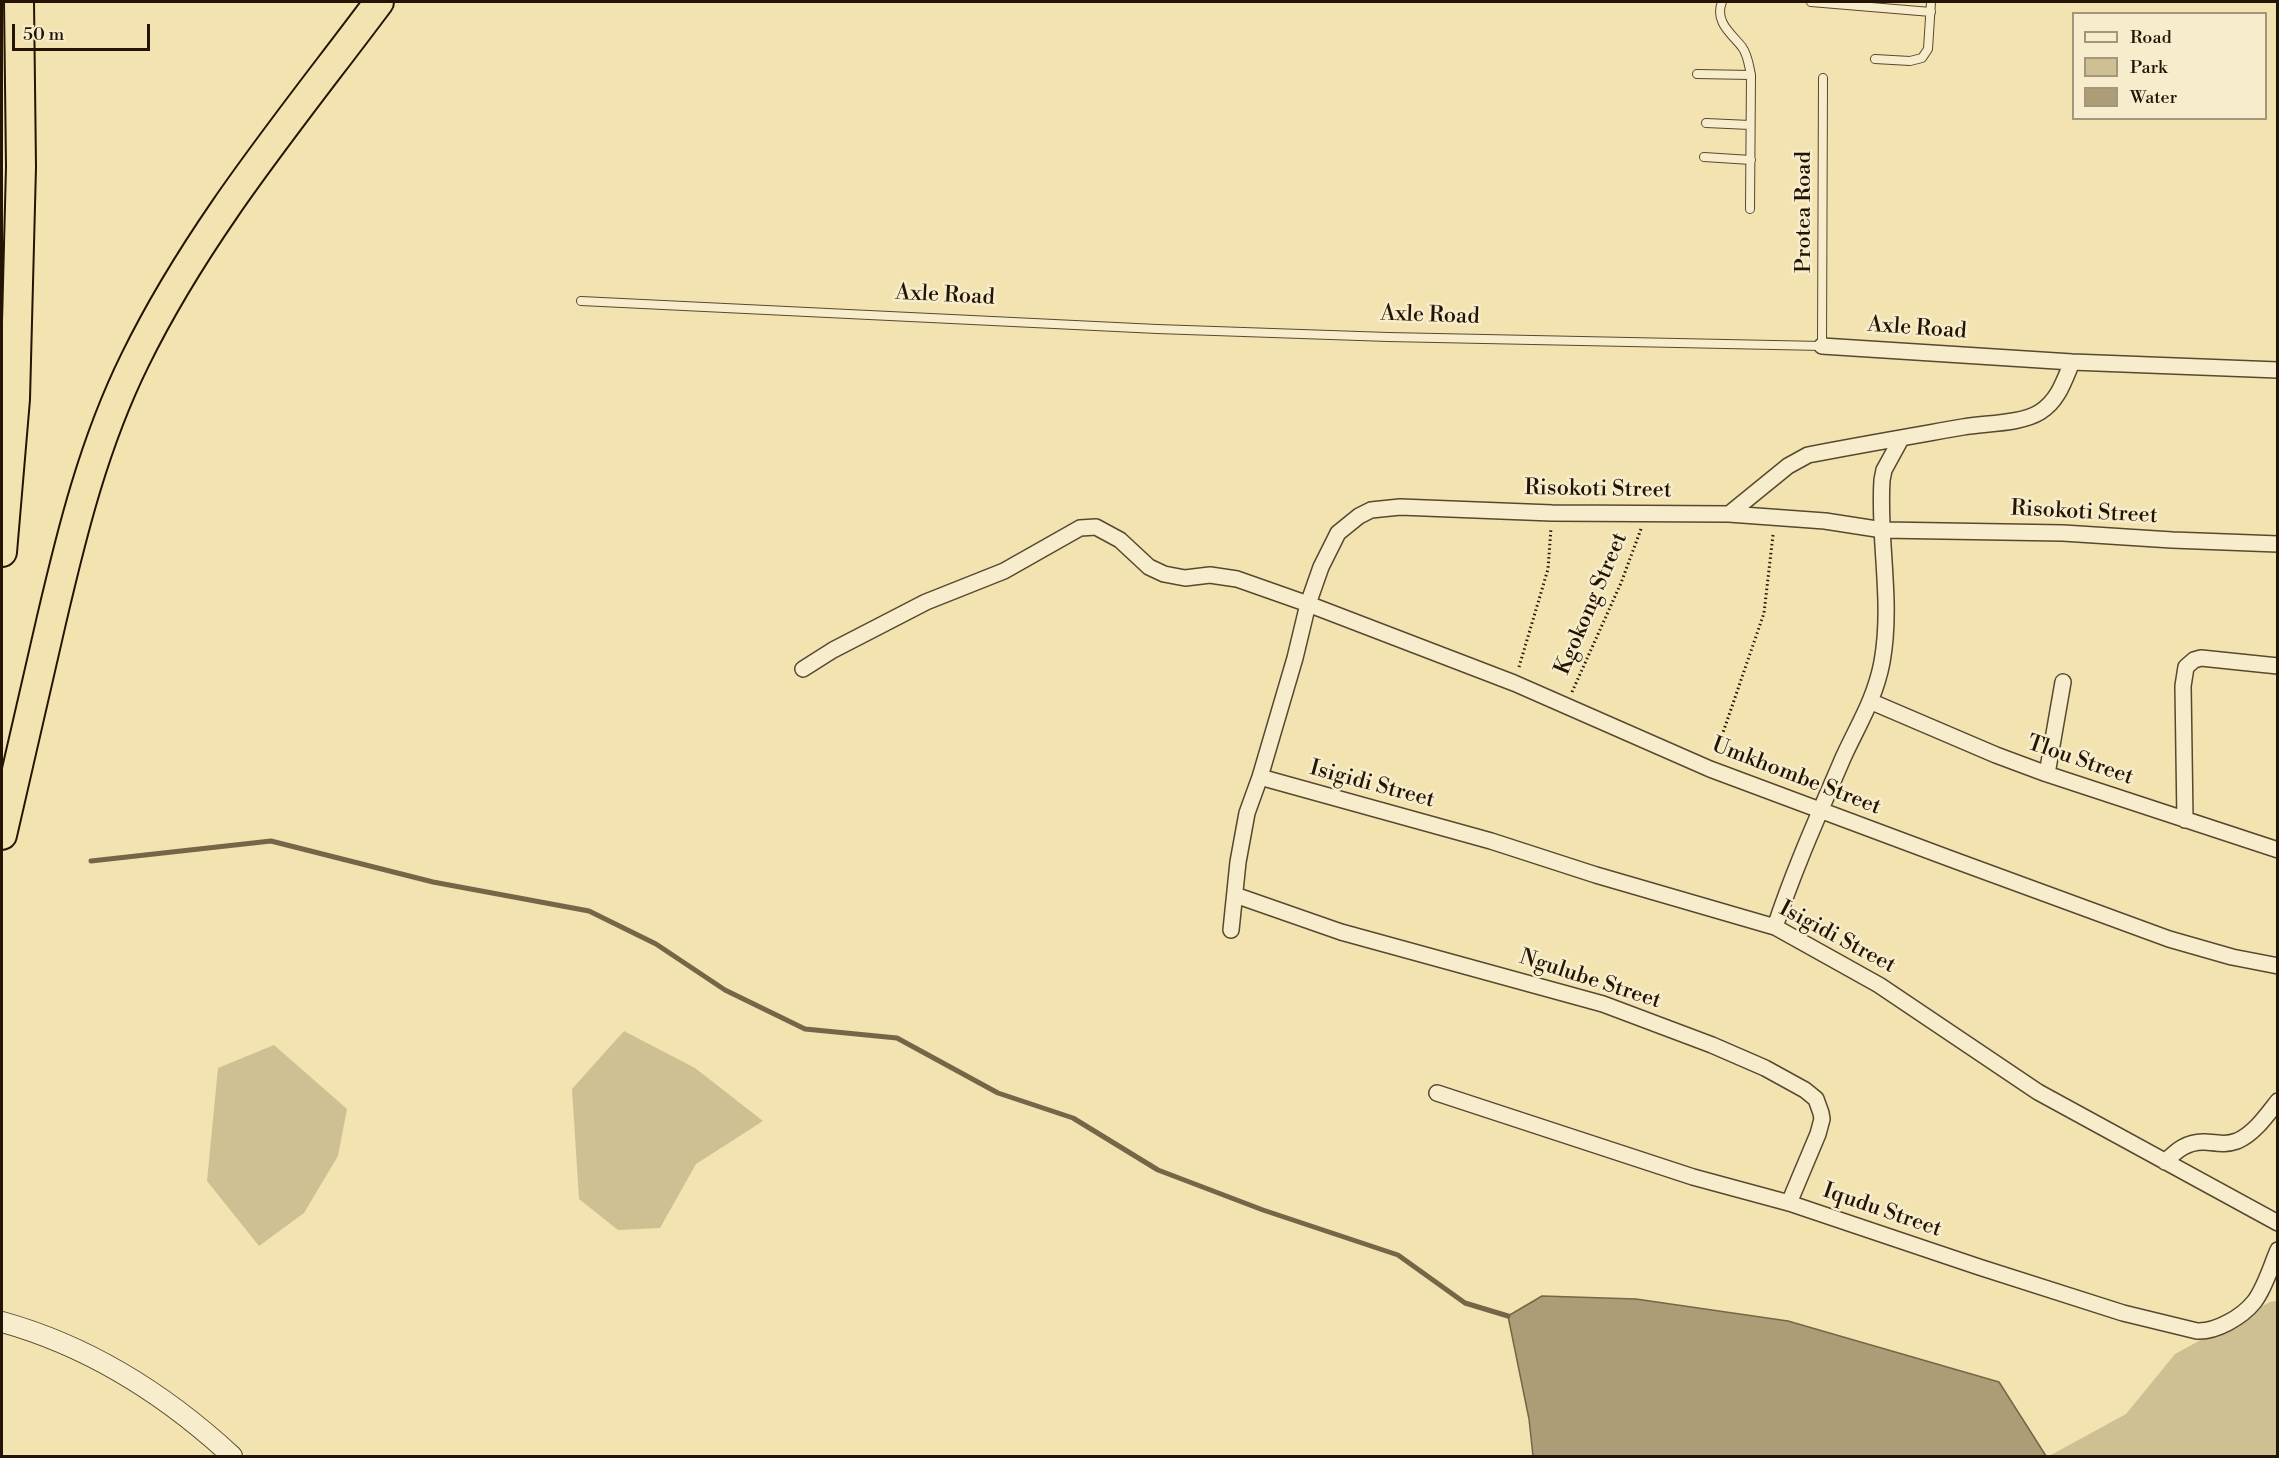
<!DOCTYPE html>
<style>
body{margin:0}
#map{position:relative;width:2279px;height:1458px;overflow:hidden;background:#f2e3b1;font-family:"Libre Bodoni",serif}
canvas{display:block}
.frame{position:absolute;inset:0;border:3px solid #241404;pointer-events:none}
.legend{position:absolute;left:2072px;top:12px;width:195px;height:108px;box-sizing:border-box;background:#f7edcc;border:2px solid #a3967c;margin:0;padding:8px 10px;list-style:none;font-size:18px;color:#241404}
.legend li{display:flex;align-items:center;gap:12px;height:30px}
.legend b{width:30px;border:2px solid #a3967c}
.scale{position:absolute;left:12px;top:24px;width:138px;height:27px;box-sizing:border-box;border:3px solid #241404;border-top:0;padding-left:8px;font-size:18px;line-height:21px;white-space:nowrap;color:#241404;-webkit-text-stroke:4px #f7edcc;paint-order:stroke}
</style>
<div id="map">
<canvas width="2279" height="1458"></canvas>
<div class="frame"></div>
<ul class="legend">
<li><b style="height:8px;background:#f7edcc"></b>Road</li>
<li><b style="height:16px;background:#cfc094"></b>Park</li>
<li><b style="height:16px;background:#ac9d76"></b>Water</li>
</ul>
<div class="scale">50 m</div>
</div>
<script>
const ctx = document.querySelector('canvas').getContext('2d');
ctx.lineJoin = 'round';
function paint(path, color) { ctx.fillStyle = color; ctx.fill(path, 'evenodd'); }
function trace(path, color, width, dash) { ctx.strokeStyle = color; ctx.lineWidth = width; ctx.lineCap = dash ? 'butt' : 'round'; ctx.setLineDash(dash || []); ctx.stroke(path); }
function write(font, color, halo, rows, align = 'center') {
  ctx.font = font + ' "Libre Bodoni",serif'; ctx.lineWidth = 5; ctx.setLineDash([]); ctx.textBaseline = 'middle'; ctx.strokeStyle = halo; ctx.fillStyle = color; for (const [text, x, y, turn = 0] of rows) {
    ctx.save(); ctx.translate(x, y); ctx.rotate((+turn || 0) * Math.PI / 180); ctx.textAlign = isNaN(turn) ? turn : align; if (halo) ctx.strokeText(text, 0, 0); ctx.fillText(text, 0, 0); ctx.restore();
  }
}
paint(new Path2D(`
 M624,1031L695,1068L763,1121L696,1164L660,1228L618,1230L579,1199L572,1089Z
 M274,1045L347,1109L338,1156L304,1213L259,1246L207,1181L218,1068Z
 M2277,1301V1456H2049L2126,1414L2175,1354L2270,1302Z`), '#cfc094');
const water = new Path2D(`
 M1542,1296L1636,1299L1788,1321L1999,1382L2046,1456H1533L1529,1419L1508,1316Z`);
paint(water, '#ac9d76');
trace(water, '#766648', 1.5);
trace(new Path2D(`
 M91,861L271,841L433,882L589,911L656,944L725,990L805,1029L897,1038L998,1093L1073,1118L1158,1170L1263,1210L1398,1255L1465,1303L1508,1316`), '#766648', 5);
const service = new Path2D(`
 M1722,2C1714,22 1732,34 1742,47C1748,55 1749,66 1751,75L1750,209
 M1811,2L1931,12
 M1875,59L1910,61L1922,58L1928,49L1931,2
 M1697,74L1751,75
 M1706,123L1750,125
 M1704,157L1751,160
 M581,301L1157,329L1388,337L1822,346L1823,78`);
const minor = new Path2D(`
 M1822,346L2072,362L2278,370
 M1729,514L1788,466L1808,455C1859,445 1912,436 1963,427C1986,423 2021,424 2040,412C2058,401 2064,381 2072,362
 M803,669L833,650L926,602L1004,571L1080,528L1096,527L1120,540L1149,567L1164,574L1185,578L1210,575L1237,579L1308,604L1514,683L1710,769L1951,859L2169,939L2232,957L2278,966
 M1872,702L1996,755L2047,774L2278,850
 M2047,774L2063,682
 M1260,777L1491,841L1596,875L1775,927L1879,985L2038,1092L2278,1223
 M2185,820L2183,686L2186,667L2194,660L2201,658L2278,666
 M1235,895L1341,932L1603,1004L1712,1045L1765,1068L1805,1090L1816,1099L1821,1113L1822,1119L1818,1134L1789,1203
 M1775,927C1794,869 1819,814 1843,758C1858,725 1875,699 1882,662C1893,601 1878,541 1882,480L1884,470L1901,439
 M1231,930L1238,862L1247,813L1260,777L1295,658L1308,604L1321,567L1338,533L1359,516L1371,510L1400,507L1552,513L1729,514L1825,521L1883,530L2063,533L2172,540L2278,544
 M1437,1093L1693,1177L1789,1203L1979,1267L2123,1313L2197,1331C2216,1332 2242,1317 2254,1302C2265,1288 2271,1266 2278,1250
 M2165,1162C2176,1151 2187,1141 2205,1142C2217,1143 2226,1145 2237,1141C2254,1134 2267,1115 2278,1101`);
const tertiary = new Path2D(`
 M2,1322C88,1346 166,1395 232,1456`);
const motorway = new Path2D(`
 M2,552L15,399L21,167L19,2
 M2,835C19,764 35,693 51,622C72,532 94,443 135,360C199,229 293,117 379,2`);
trace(service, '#58482f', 10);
trace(minor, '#58482f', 18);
trace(tertiary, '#58482f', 22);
trace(motorway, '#241404', 32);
trace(new Path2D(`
 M1519,667L1548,569L1551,528
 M1572,692L1621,583L1641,529
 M1716,753L1764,613L1773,535`), '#241404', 3, [1.5, 3]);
trace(service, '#f7edcc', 8);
trace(minor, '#f7edcc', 15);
trace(tertiary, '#f7edcc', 20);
trace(motorway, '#f2e3b1', 28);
write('22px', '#241404', '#f7edcc', [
 ["Protea Road",1805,212,-90],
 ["Axle Road",945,296,3],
 ["Axle Road",1430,316,2],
 ["Axle Road",1917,329,4],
 ["Risokoti Street",1598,490,1],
 ["Risokoti Street",2084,513,3],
 ["Kgokong Street",1592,604,-67],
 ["Tlou Street",2080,761,19],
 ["Umkhombe Street",1796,777,21],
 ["Isigidi Street",1372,785,15],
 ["Isigidi Street",1837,938,28],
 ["Ngulube Street",1590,980,18],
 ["Iqudu Street",1882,1211,19]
]);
</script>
